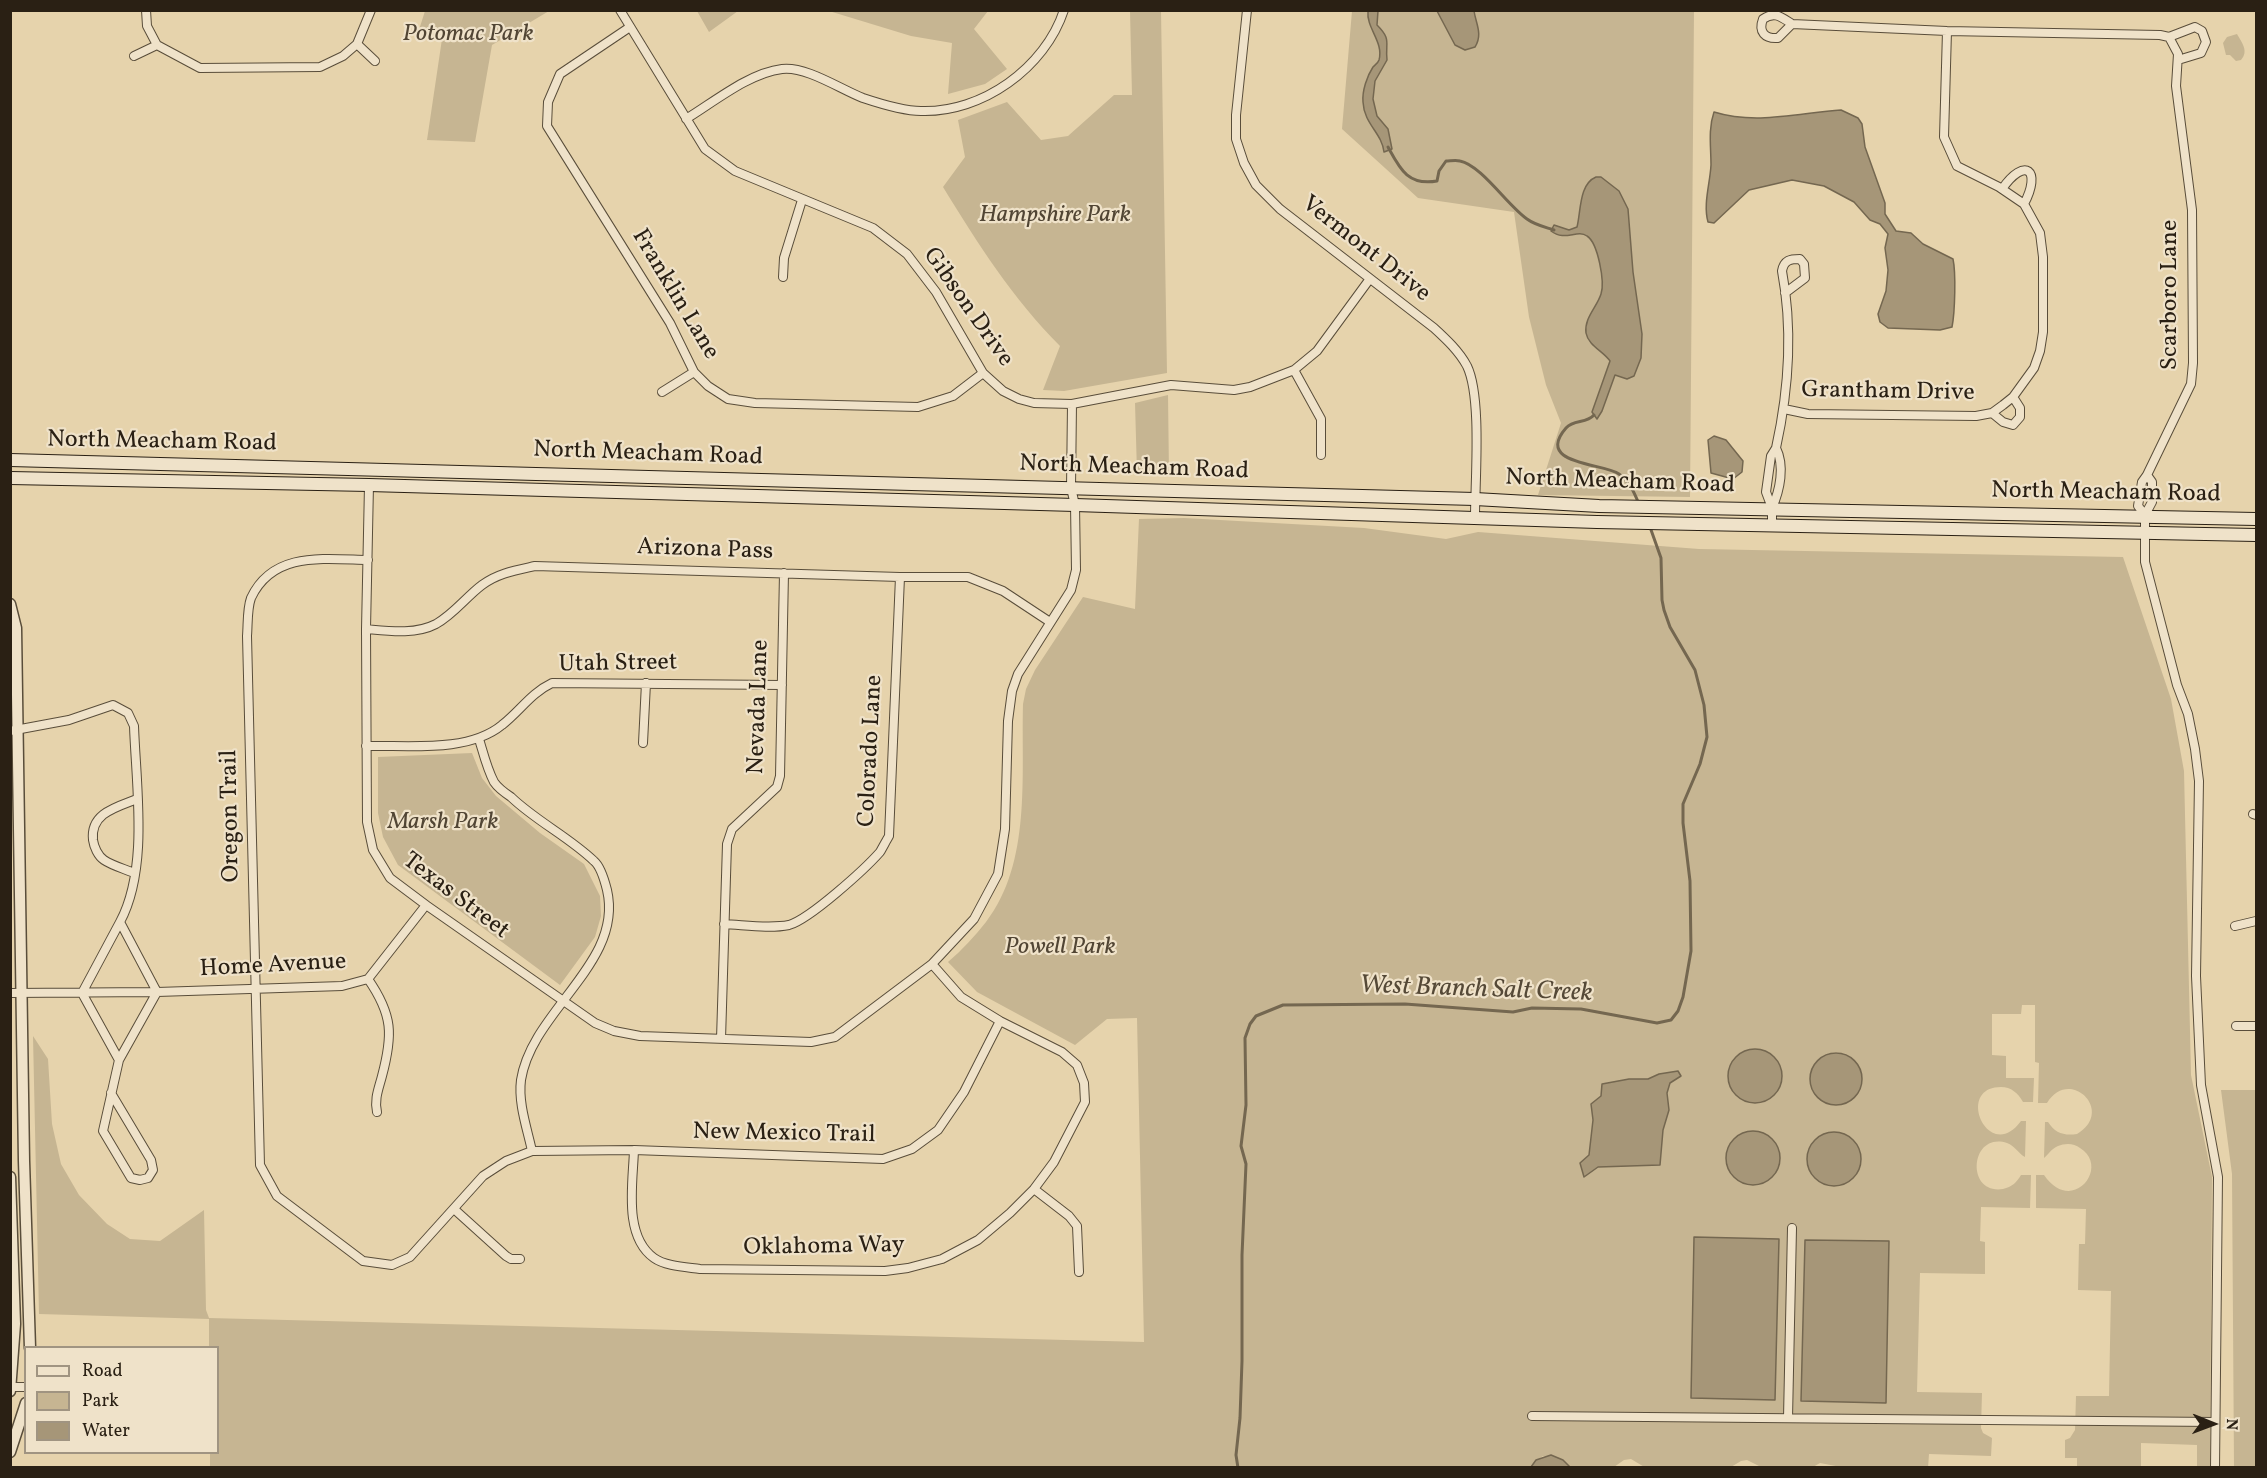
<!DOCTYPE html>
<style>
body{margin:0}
#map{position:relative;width:2267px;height:1478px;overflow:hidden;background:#e6d3ac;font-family:Vollkorn,serif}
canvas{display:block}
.frame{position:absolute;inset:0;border:12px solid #2a2014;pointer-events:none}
.legend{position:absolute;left:24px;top:1346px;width:195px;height:108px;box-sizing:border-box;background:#efe2c9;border:2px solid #a09481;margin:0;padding:8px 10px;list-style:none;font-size:18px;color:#2a2014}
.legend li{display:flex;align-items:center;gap:12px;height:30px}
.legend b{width:30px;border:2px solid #a09481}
.north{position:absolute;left:2183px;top:1394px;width:60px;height:60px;-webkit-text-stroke:4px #efe2c9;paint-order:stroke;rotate:91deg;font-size:16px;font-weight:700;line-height:24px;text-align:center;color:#2a2014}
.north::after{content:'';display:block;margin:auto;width:21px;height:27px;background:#2a2014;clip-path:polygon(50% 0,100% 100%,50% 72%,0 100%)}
</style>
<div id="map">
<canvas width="2267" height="1478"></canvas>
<div class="frame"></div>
<ul class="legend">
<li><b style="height:8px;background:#efe2c9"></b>Road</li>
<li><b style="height:16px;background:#c6b592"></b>Park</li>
<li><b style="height:16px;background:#a69678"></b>Water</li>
</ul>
<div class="north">N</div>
</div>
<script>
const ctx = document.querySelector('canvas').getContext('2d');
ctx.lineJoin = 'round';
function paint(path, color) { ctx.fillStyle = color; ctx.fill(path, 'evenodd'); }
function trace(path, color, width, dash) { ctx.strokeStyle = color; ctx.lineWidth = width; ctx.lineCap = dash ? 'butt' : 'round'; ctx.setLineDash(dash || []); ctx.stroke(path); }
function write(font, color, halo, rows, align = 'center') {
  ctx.font = font + ' Vollkorn,serif'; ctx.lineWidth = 4.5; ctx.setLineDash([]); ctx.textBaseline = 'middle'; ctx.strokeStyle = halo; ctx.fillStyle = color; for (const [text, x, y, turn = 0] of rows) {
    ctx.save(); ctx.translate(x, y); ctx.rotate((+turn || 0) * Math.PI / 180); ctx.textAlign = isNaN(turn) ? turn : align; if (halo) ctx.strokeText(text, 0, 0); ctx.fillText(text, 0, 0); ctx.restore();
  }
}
paint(new Path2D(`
 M425,11H549L492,45L475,142L427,140L442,39L418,33Z
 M697,11H738L709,32Z
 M829,11H988L974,29L1007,69L985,84L948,94L952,43L911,36Z
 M1130,11H1161L1167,373L1064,391L1043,390L1060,346C1013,299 978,244 943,187L965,157L958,120L1007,102L1041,140L1068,136L1114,95H1132Z
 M1352,11H1694L1690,497L1538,495L1561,423L1546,385L1529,317L1514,212L1418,198L1342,129Z
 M2237,34C2242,43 2249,51 2241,60L2236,61L2230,55H2226L2223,43L2227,37Z
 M1168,395L1169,475L1137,473L1135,403Z
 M1184,518L1364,528L1446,539L1478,532L1699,549L2123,557L2171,699L2184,771L2191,1075L2212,1177L2210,1467H2197V1445L2141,1443V1467H2077V1458H2065V1440L2070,1438L2075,1430L2076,1396H2109L2111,1291L2078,1290L2079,1244H2085L2086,1209L2036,1208V1175H2044C2072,1216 2111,1167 2080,1148C2074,1143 2065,1143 2058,1146C2051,1149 2048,1155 2044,1158L2045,1122H2048C2055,1133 2064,1136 2077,1134C2116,1111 2069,1066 2047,1103H2038L2039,1063L2035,1062V1005H2022L2021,1014H1992V1055L2006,1056V1078H2034L2033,1102H2023C2018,1093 2011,1087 2001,1087C1954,1087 1989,1165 2021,1121H2026L2025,1157C2019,1154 2015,1146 2007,1143C1970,1131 1965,1195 2003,1189C2012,1187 2017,1182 2021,1175H2031L2030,1208L1981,1207L1980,1241L1985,1242V1274L1920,1273L1917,1392L1982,1393L1981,1428L1983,1433L1992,1438L1991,1456L1929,1454L1928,1468L1841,1467L1820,1463L1813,1467L1763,1468L1747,1460L1741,1461L1731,1467L1646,1468L1631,1459L1624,1460L1614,1467L1570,1468L1568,1465L1543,1456L1537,1460L1531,1468L210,1467V1453L218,1452V1348L209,1347V1319L39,1314L33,1036L48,1059L52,1124L61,1164L79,1195L107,1224L130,1239L160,1241L204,1210L206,1310L209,1318L1144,1342L1137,1018L1107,1019L1075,1045L977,992L948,962C962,950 975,936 986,922C1032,862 1021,775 1023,704L1026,689L1035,670L1083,597L1135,609L1139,519ZM1755,1049L1773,1056L1764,1102L1754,1103L1739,1098ZM1836,1052L1845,1054L1814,1094C1804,1074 1814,1055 1836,1052ZM1754,1131L1769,1136L1779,1167L1769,1180ZM1834,1132L1843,1134L1842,1185L1824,1184L1825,1134Z
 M472,753L482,778L496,796L540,833L584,864L600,896L601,916L595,937L560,985L398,865L383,837L378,813V757Z
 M2221,1090H2256V1467H2234L2232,1174Z`), '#c6b592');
const water = new Path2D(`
 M1368,11H1378L1377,25C1392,40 1385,42 1387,60L1375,81L1373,99L1377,116L1388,129L1392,149L1384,152C1382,133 1364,124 1363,102C1362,91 1367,76 1373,67C1376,64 1378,63 1379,60C1384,42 1366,28 1368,11Z
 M1437,11H1474C1476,24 1483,34 1475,47L1465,50L1455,45Z
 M1841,110L1858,118L1862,124L1865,147L1885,203V214L1896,231L1911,233L1923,244L1953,259C1956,273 1955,312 1952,327L1940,330L1888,328L1880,322L1878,314L1886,291L1888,270L1885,248L1888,234L1880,224L1870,220L1854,202L1824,186L1792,180L1749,190L1714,223L1708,222C1703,204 1710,184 1711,165C1711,147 1708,129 1714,112C1756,125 1799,113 1841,110Z
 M1596,177H1601L1619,191L1628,209L1633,272L1642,334L1641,358L1634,376L1627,379L1615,375L1602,411L1597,419L1592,412L1610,361C1604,352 1588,345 1586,333C1584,318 1597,307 1601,294C1605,282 1598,243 1587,236C1577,229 1565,242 1551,231L1554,225L1569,230L1577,227C1581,211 1579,184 1596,177Z
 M1714,436L1726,440L1743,461L1742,472L1733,479L1711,473L1708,440Z
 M1728 1076a27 27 0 1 1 54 0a27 27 0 1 1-54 0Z
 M1810 1079a26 26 0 1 1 52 0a26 26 0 1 1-52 0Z
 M1678,1071L1681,1076L1670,1083L1667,1093L1669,1110L1663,1130L1660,1165L1598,1167L1584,1177L1580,1163L1589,1155L1593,1120L1591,1104L1601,1096L1602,1084L1629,1079H1648L1659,1074Z
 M1726 1158a27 27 0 1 1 54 0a27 27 0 1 1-54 0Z
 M1807 1159a27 27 0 1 1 54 0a27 27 0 1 1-54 0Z
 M1694,1237L1779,1239L1775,1400L1691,1398Z
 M1805,1240L1889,1241L1886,1403L1801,1401Z
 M1551,1455L1563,1460L1570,1467H1531L1536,1460Z`);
paint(water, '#a69678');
trace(water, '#746750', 1.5);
trace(new Path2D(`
 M1388,147C1400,169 1408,186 1437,181L1439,171L1446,161C1450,161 1456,160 1460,161C1481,165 1508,206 1527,219C1535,225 1545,227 1554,230
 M1594,415C1586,424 1574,419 1566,428C1534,465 1604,463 1619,474C1630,482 1634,492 1639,504
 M1238,1468L1236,1455L1240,1418L1242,1361V1255L1246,1164L1241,1146L1246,1105L1245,1038L1250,1024L1256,1016L1283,1005L1405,1004L1513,1012L1532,1008L1581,1009L1657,1023L1671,1020L1678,1011L1683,997L1691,951L1690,881L1683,823V804L1700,764L1707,737L1704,705L1695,670L1670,627L1664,610L1662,600L1661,558L1650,527`), '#746750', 3);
const minor = new Path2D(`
 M146,10L147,26L157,45L200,68L320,67L343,56L357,44L371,10
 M620,10L705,149L735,171L873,228L907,254L936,292L983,373L1003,391L1019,399L1034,403L1072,404L1171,385L1234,390L1250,387L1294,370L1317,351L1369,280
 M1247,10L1236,115V139L1244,163L1256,185L1280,209L1434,328C1446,339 1459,351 1467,366C1482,397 1475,480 1475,517
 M1792,24C1781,17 1775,11 1763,19C1758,32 1765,39 1778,38L1792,24L1947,31L2160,35L2169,37L2178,54L2176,86L2192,210L2193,363L2191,384L2147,475L2142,482L2138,506L2145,515
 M630,27L560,74L548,102L547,126L670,323L694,372L708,386L728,399L755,403L918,407L953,396L983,373
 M2169,37L2195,27L2202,31L2206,42L2201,53L2178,60
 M357,44L375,61
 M134,56L157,45
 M686,119C714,102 749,73 782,69C806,66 840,89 863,98C878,103 905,111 921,111C982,113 1045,68 1064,10
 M2002,189C2025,156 2042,170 2024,204
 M783,277L784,258L802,200
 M1294,370L1321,419V455
 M662,392L694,372
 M1784,409L1808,414L1976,416L1992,413L2003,405L2013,397L2034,368L2040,351L2043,332V257L2040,233L2024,204L1999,187L1957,166L1944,137L1947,31
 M1992,413L2003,422L2013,425L2020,417V408L2013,397
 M1776,448C1789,389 1793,330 1782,271C1784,260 1790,259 1800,259L1804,264L1805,278L1785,293
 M2147,475L2152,482V502L2145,515V562L2177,685L2188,714L2195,749L2199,781L2196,976L2201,1085L2218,1177L2215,1468
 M369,485L366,629L367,822L373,850L390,878L426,905L595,1023L614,1031L640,1036L811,1042L835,1037L932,964L974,919L998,874L1005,829L1008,721L1012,691L1018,674L1071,590L1076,570L1075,505L1071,488L1072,404
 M1772,526V508L1766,492L1771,456L1776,448C1785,466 1780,490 1772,508
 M368,560C324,559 273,551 251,598C247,609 248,624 247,636L260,1165L277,1196L363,1261L392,1265L410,1257L483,1176L506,1161L532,1151L634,1150L883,1159L912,1149L938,1130L964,1092L1000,1021
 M366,629C388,631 415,635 436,624C454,614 466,597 482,585C498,573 517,570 535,566L900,577H968L1003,591L1050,622
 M10,731L69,720L113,705L128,713L134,726C136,786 149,868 120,922L157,992
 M479,739C483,752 487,769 494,782C498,788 505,793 511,797C536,821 569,837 594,861C600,866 605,882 607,890C624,963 532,1010 521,1080C518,1103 527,1128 532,1151
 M643,743L646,683
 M366,746C408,745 468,753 502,725C520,711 531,693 552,683L782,685
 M2253,814L2256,815
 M134,873C125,869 113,866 104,860C98,856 94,847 93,840C90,813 117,807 137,799
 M724,924C745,925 769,929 789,925C810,919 865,869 880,852C883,847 886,841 889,836L900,577
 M2235,926L2256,921
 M368,979C393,1015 393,1035 382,1076C379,1088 374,1099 377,1112
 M10,993L157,992L342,986L368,979L426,905
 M82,993L119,1060L157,992
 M82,993L120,922
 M2236,1026H2256
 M721,1039L727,844L732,829L777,787L780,776L784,573
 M111,1093L151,1160L153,1170L148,1178L140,1180L131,1178L103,1131L119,1060
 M634,1150C633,1183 623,1236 654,1258C665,1266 686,1267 700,1269L885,1271L908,1268L942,1259L978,1240L1010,1213L1034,1189L1054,1162L1085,1102L1084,1083L1077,1065L1062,1052L1000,1021L961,997L932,964
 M1034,1189L1069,1216L1077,1226L1079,1272
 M454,1209L506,1256L511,1259H520
 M12,1387H26
 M1532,1416L2215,1422
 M1788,1418L1792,1228`);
const tertiary = new Path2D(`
 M10,604L16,628L24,1161L30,1348
 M10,1177L15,1324L10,1391
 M10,1452L26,1403`);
const secondary = new Path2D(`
 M10,460L1475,499L1599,506L2256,519
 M10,478L369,485L1075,505L1597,522L2256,535`);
trace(minor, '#594d3a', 10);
trace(tertiary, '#594d3a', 13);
trace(secondary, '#2a2014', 14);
trace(minor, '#efe2c9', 8);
trace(tertiary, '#efe2c9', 10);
trace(secondary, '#efe2c9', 12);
write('italic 24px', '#514534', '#efe2c9', [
 ["Potomac Park",468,36],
 ["Hampshire Park",1055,217],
 ["Marsh Park",443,824],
 ["Powell Park",1060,949]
]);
write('24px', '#2a2014', '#efe2c9', [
 ["Vermont Drive",1365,250,38],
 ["Franklin Lane",674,295,59],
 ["Scarboro Lane",2172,295,-90],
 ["Gibson Drive",967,308,55],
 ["Grantham Drive",1888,393,1],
 ["North Meacham Road",162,443,1],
 ["North Meacham Road",648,455,2],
 ["North Meacham Road",1134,469,2],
 ["North Meacham Road",1620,483,2],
 ["North Meacham Road",2106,494,1],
 ["Arizona Pass",705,551,2],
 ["Utah Street",618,665,-1],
 ["Nevada Lane",760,707,-88],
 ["Colorado Lane",872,751,-87],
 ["Oregon Trail",232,816,-91],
 ["Texas Street",455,897,37],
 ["Home Avenue",273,967,-3],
 ["New Mexico Trail",784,1135,1],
 ["Oklahoma Way",824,1248,-1]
]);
write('italic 26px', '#554937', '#efe2c9', [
 ["West Branch Salt Creek",1476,991,2]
]);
</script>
